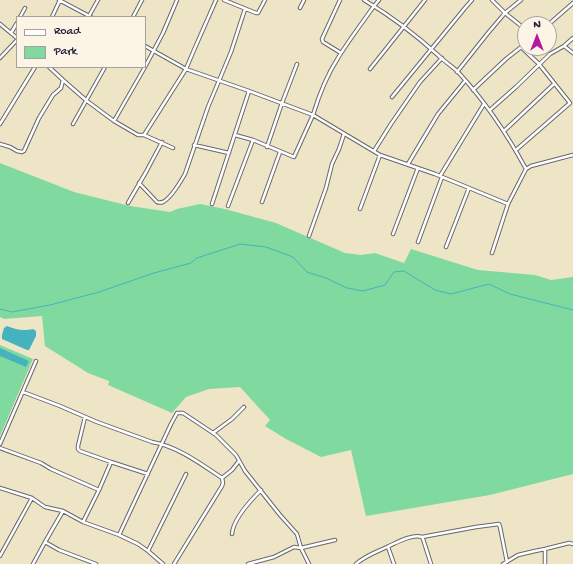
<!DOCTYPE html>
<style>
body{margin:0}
#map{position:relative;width:573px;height:564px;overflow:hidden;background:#eee5c6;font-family:"Gochi Hand",sans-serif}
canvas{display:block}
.legend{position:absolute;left:16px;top:16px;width:130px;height:52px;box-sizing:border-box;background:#fcf5e5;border:1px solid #a5a1a1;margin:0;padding:5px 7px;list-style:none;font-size:12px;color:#22223b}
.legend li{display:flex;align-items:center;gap:8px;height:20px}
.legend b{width:20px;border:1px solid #a5a1a1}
.north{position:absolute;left:517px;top:16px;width:40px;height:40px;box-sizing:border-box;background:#fcf5e5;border:1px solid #a5a1a1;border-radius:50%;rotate:0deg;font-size:11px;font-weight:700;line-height:16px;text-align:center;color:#22223b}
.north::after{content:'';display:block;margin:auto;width:14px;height:18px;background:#b5179e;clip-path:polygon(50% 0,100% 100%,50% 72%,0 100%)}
</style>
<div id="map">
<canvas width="573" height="564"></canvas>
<ul class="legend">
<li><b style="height:5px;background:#fff"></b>Road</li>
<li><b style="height:11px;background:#80daa0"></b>Park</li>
</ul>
<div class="north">N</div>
</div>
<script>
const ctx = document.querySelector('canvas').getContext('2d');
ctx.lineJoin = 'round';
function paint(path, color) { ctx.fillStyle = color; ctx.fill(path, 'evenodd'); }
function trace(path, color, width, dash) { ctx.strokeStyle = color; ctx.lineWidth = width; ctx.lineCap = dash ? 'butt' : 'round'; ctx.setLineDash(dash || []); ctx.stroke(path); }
paint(new Path2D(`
 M0,163L74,192L130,206L170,212L177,209L200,204L225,209L276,223L345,253L361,255L375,253L404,263L411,249L478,270L535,275L551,280L573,277V474L490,495L366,516L351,450L321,457L286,439L265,426L270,420L240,387L209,389L186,397L172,413L108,385L109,381L88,373L45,346L42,316L4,319L0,317Z
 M0,345L33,359L0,436Z`), '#80daa0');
paint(new Path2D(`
 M7,326C17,330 23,331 33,329L36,331V336L29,350H27L2,339V335L4,328Z
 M0,348L29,361L26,367L0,356Z`), '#44b3bd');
trace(new Path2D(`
 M0,309L12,312L50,305L99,292L154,273L191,263L197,258L240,244L266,247L293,257L307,272L326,278L347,288L363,291L385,285L394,272L404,271L435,290L451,294L489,284L510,294L573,310`), '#44b3bd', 1);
const street = new Path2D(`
 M59,0L91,17
 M224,0L256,13H258L265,0
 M340,0L322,39L323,42L341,53
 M364,0C391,16 416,35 439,56C445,62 452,66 458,72C485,101 507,134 526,169
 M492,0L505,13L525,29
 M300,8L304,0
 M89,16L98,0
 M20,17L25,8
 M52,17L60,0
 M133,17L142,0
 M0,24L17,38
 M549,24L573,3
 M11,33L17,23
 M145,46L186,69L249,91L313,115C319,95 327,75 338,58C349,40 362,23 374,6L379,0
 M564,46L573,53
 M0,58L17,40
 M145,67L163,33L177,0
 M370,69L425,0
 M457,72L488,33L505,13L521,0
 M63,80L87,101L114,121L138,135H144L186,69L194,50L216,0
 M473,90L506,59L525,44
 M392,97L465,8L472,0
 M490,110L516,87L550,54L564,46L573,38
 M114,121L145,67
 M0,124L35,67
 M73,124L105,67
 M504,131L554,84
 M144,135L173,148
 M235,135L253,140L294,157L313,115L380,155L435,174L508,204
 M0,144L10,147L17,151L22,152L24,151L39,118L53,95L61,88L63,80L49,67
 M194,145L229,153
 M267,147L282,103L297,64
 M516,150L570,103L539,64L521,47
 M374,151L391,124L420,82L442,58
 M408,164L438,114L465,81
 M440,176L484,104
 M139,183L157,202C159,203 160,203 163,202C171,198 181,181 185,174L208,107L231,52L245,9
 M262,202L280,152
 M128,203L146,172L162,142
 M212,204L249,91
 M228,206L253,140
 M360,209L380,155
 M393,234L418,168
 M309,236L326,188L332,164L339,149L344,134
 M418,242L442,177
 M446,247L469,188
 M492,253L508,204L526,169L531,166L573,155
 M23,392L60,406L97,422L152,442C177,446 201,464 222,478L223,483L222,486L174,564
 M85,417L78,446V449L80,451L111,462
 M213,433L232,419L244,407
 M0,444L36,361
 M0,448L41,463L51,469L99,490L111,462L148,474
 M222,478L232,470L239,461
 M0,488L32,498L45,507L63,511L83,522L119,535L138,544L148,551L163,564
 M63,511L45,542L59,550L96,564
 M83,522L99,490
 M232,534C233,520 251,500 261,490
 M119,535L171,424L177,413H183L216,435L236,455L245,471L280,515L297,534L301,548L335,540
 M422,537L476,527L499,524L500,527L507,562
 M388,547L394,564
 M148,551L186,474
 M0,556L32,498
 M33,564L45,542
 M248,564L274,557L294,547L301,548L309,564
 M356,564C366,555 377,552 389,546C398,542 412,534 422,537L423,539L431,564
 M503,564L518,555L535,551L545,549L569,543L573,544
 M545,564V549`);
trace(street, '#69666c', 4.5);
trace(street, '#fff', 2.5);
</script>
